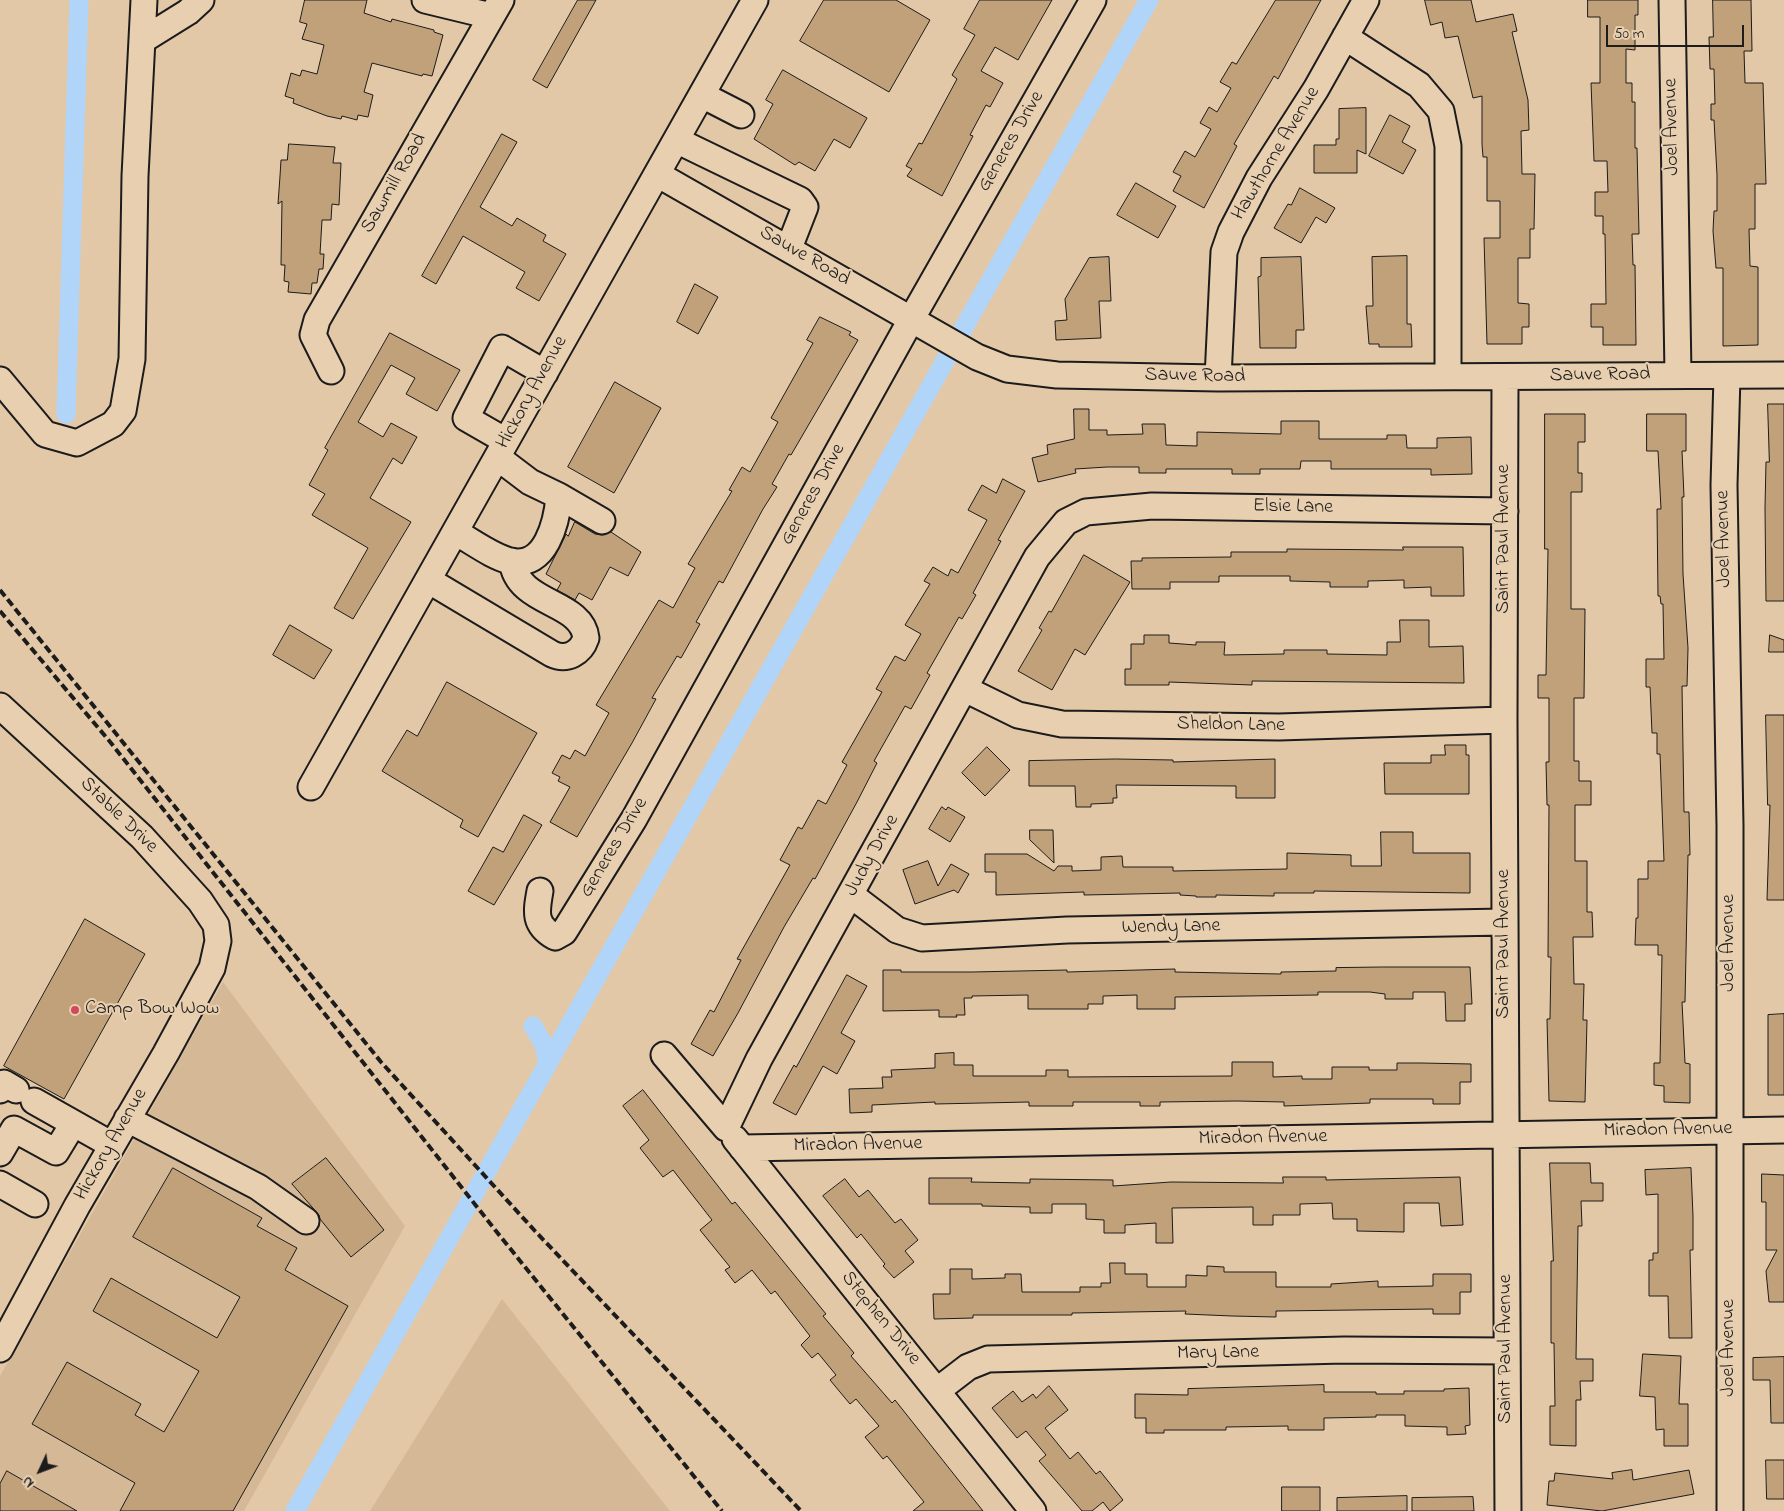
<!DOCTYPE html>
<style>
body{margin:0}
#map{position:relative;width:1784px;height:1511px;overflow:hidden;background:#e3c8a7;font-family:"Indie Flower",sans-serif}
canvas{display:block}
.north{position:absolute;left:15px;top:1446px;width:50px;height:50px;-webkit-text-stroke:4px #e8cfb0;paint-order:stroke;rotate:227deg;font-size:14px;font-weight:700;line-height:20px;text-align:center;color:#1c1c1c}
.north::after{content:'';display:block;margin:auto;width:18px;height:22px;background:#1c1c1c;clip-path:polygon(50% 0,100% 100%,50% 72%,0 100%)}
.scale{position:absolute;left:1606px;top:25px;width:138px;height:22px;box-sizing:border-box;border:2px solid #1c1c1c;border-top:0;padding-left:6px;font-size:15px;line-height:18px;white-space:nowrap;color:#1c1c1c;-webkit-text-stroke:4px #e8cfb0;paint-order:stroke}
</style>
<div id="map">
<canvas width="1784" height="1511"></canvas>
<div class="north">N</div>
<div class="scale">50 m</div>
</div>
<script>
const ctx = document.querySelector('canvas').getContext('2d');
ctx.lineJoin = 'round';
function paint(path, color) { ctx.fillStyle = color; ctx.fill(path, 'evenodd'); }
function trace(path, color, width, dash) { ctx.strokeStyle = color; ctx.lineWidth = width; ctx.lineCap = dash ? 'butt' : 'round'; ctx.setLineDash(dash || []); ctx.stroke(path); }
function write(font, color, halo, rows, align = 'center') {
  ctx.font = font + ' "Indie Flower",sans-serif'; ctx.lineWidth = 4; ctx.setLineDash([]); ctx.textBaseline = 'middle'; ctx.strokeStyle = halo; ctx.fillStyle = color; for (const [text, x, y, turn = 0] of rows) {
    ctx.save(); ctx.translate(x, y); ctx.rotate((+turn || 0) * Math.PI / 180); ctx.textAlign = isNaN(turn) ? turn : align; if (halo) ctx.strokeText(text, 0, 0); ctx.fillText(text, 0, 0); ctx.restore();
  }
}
paint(new Path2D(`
 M223,982L405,1226L244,1511H0V1376Z
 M502,1299L670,1511H370Z`), '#d5b997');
trace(new Path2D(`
 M66,414L79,0
 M533,1026L544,1045L548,1063
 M295,1511L1149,0`), '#b1d4f9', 19);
const building = new Path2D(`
 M305,0H367L364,13L391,22L392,19L434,30V32L443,35L432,76L423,74L422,76L372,63L364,92L373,95L368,117L358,115L357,120L342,116L341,119L327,116L293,103L294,99L285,96L291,73L300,76L302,70L317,74L324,45L302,39L307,24L300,22Z
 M578,0H596L547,88L533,80Z
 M824,0H896L930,20L889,92L800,41Z
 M980,0H1052L1018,60L995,47L981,71L1003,83L990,107L986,105L970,135L973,136L942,196L907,176L912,169L906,166L919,143L922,144L957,79L952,75L975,35L964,29Z
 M1276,0H1321L1278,79L1274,76L1234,144L1237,146L1204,208L1173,191L1181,176L1173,172L1185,151L1195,157L1211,129L1200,123L1209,107L1217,112L1231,88L1220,82L1232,62L1236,64Z
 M1425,0H1471L1476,22L1513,14L1517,31L1512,32L1528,100L1529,130L1521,131L1522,174H1535L1534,229H1530V258H1518V303L1529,304V327H1522V344H1487L1484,238H1500V201H1487V157H1483L1482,144V96L1473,98L1458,36L1445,38L1442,22L1431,25Z
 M1588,0H1638V15H1635V50L1626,49V83H1632V102H1635V148H1637L1639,234H1632L1633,265H1635L1636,345H1603V327H1591V304H1606L1605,234H1603V216H1595V192H1608L1607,161H1594L1591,83H1600V17H1588Z
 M1713,0H1751L1752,51H1744L1745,83H1763L1766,184H1755V229H1749L1750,266L1758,267V345L1723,346V268H1716L1713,231L1714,211H1717V175L1714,120H1711V104H1715L1714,69H1710L1709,37H1713Z
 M783,70L867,118L850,148L834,139L815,171L799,162L795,165L754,139L773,104L766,100Z
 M1366,108V154L1357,150V173H1314V145H1336V139H1339V109Z
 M1390,115L1410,126L1402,142L1416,150L1403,174L1369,156Z
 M502,134L517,142L480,207L512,226L517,218L546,235L543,241L566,254L539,301L516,288L525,272L463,236L436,284L422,276Z
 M289,144L335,147L333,163H341L339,205L332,204L331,220H322L320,254H324L323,269H319L317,283H312L311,294L288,292L289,282L284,281L285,265H281L282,201L278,204L280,176L281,160H287Z
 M1136,183L1176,206L1158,238L1117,215Z
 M1300,188L1335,208L1326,223L1316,217L1301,243L1274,228L1288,204L1291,205Z
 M1407,256V324H1411L1412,347H1379V344H1369L1366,306H1373L1372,257Z
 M1109,257L1111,301H1099L1101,338L1056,340L1055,321L1067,320L1065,299L1089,258Z
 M1301,257L1304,330H1296V348H1260L1258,277L1261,276V258Z
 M695,284L718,297L698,334L677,322Z
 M820,317L851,332L849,335L858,340L791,455L789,454L772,484L777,487L763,509L723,583L719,581L696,622L700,624L681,658L677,656L652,698L656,699L632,743L577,837L550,822L570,787L558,781L560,777L552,773L562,755L570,759L575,750L585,756L609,713L596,705L659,600L673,608L695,568L688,564L732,491L729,490L742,467L750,472L778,422L771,418L813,343L807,340Z
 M390,333L460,370L437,411L406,394L415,378L391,365L358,422L383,437L391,423L417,437L402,464L393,458L370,498L411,522L353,619L334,608L368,548L312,515L325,494L309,485L328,450L325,448Z
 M615,382L661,408L614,493L568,467Z
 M1768,404H1784V601H1766L1765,508L1766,462H1769Z
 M1074,409H1089V430H1107V435L1143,434L1142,424H1165L1166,445L1197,446V432L1281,434V421H1319V439H1387V435H1406L1407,448H1437V438L1471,437L1472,474L1431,475V469H1331V461H1301L1300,469H1260V474H1232V469H1166V473H1139V467H1107L1075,469L1076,473L1038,482L1032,458L1048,454L1047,445L1074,439Z
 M1545,414H1585V442H1578V473H1582V492H1571V609H1585L1584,698H1574V761H1579V781H1591V805H1575V861H1587V912H1592L1593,937H1573L1574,984H1584L1583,1020H1587L1585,1102L1549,1101L1547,1019H1550L1551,957H1548L1549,805H1547L1546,762H1549V698H1538V675H1546L1548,549H1545Z
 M1647,414H1686V451H1682L1684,497H1682L1683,574L1688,648L1687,686H1682L1684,812H1689L1690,855H1688L1685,1002H1682L1685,1063L1690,1064V1103L1664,1102V1086L1654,1085V1063H1660L1662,955H1658V945H1635L1636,918H1638V879H1648V861H1664L1660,754H1657V733H1652L1650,687H1646V659H1664L1663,604H1661L1660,596H1658L1657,509H1661L1658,451H1647Z
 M1003,479L1025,491L998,540L1001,541L973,593L976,595L962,619L959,617L927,673L930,675L911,709L905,706L874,761L877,763L857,802L815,879L813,878L784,927L738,1013L713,1056L691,1044L710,1010L714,1012L741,960L737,959L790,865L780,860L798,827L802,829L818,800L826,804L847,765L842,762L882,692L876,689L895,656L905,661L921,634L905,625L930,584L924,581L933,567L948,576L951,569L958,573L987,520L968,510L982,485L996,493Z
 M575,522L595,534L602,535L611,532L641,552L628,576L610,567L592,600L579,593L575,600L557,590L561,583L546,574L566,534L568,536Z
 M1403,547H1463L1464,596H1431V587L1404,588V580L1368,581V587H1330V582L1290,581V576H1219V582H1170V589H1132L1131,561H1142V558L1231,557V552H1287V549L1403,550Z
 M1084,555L1130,582L1085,655L1075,649L1052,690L1018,671L1042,630L1039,628L1049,611L1051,612Z
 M1400,620H1429V647L1463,646L1464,683L1252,681V685L1169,682V685H1125V669H1131V644H1144V635H1169V643L1196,645V642H1225L1224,655L1284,654V650H1327V654L1387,655V642H1400Z
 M290,625L332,650L314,679L273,655Z
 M1770,635L1784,640V652H1769Z
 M447,682L537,733L478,837L460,827L463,820L382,771L407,730L417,736Z
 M1766,715H1784V900H1767L1770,805H1768Z
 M1445,745H1466V755H1469V794H1385L1384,763H1431V755H1445Z
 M987,747L1010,770L985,796L962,773Z
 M1116,759L1173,760V762L1275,759V798H1236V786L1116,785L1117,798H1113V803L1091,804V807H1076L1075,786H1029V761Z
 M942,807L946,810L948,807L965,817L950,842L929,829Z
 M524,815L542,825L494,905L468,891L493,847L503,852Z
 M1030,830H1053L1054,863L1030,840Z
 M1381,832H1413V853H1470V893L1314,891V893H1274V896L1216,895V897H1196V896L1180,895V893L1084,895V892L996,895V872H985V854H1027L1054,871L1058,866H1072V871L1101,870V857L1122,856L1123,867H1173V871L1287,869V853L1351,855V866H1381Z
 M928,861L938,886L951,864L969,874L958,893L954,890L915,904L903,870Z
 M85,919L145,954L64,1099L4,1066Z
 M1383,967H1470L1472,1004H1465V1021H1446L1445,992H1413V999H1385V994L1370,992H1318V995L1175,997V1009H1137V995L1103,996V1004H1088V1009H1028V995L972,996V998H964L965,1015H956L957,1017H939V1010L883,1011V970H901V972H972L1067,970V972L1175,969V972L1281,974V972L1336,971V968Z
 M847,975L867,986L841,1033L855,1041L837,1074L823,1066L796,1115L773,1103L794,1065L796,1067Z
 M1784,1014V1095H1768V1015Z
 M954,1053V1065H973V1076H1046V1070H1068V1077L1232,1076V1062H1273V1077L1302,1076V1079H1332V1067H1369V1070H1397V1063H1421L1471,1064V1082H1460V1104H1433V1099H1370V1103L1284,1106V1102L1237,1101L1160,1102V1106H1140V1102H1073V1106H1029V1102L935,1104V1102L872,1105V1112L850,1113L849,1089L883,1088L882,1077H892L891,1070L935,1068V1054Z
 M643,1090L732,1204L735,1202L826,1314L823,1316L854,1353L851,1356L892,1403L895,1400L983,1511H913L924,1502L887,1456L883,1459L865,1437L879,1426L856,1399L850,1404L830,1380L836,1375L818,1353L812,1358L801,1345L810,1336L775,1291L771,1294L752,1270L735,1283L725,1270L730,1267L700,1230L712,1220L673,1170L663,1177L640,1148L649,1140L623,1106Z
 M326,1158L384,1230L351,1257L320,1219L319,1215L292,1184Z
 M1550,1163H1590L1591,1183H1603V1201H1581L1582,1226H1578L1576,1359H1593V1381H1580L1581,1400H1576V1446L1550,1445V1406H1555L1554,1343H1551V1261H1553Z
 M173,1168L262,1218L257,1226L297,1248L285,1270L348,1306L233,1511H120L135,1483L32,1424L67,1362L141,1404L135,1415L164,1432L199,1371L93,1311L111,1278L217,1338L240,1297L133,1237Z
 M1691,1168L1693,1216V1250H1690L1692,1338H1669L1668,1296H1649V1260H1653V1253H1658V1194L1646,1195L1645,1170Z
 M1762,1174L1784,1175V1302H1769L1766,1271L1777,1250H1766V1202H1762Z
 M1283,1177H1326V1180L1460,1177L1463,1225L1441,1226L1439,1203H1404V1232L1357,1231V1219H1333L1332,1203L1300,1204V1215H1273V1225H1253V1207L1172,1208L1173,1243H1156V1223L1125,1225V1233H1104V1220L1086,1219V1204H1052V1213H1030V1207L982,1206V1204H929V1178H972L971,1182L1030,1183V1179L1113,1180V1186L1171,1182L1283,1183Z
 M845,1179L859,1197L868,1190L895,1223L901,1219L918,1240L905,1251L914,1262L894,1278L883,1266L885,1264L861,1234L857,1238L823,1196Z
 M1110,1263H1125V1274H1147V1287H1186V1275L1207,1276V1266L1224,1267V1272H1276V1287H1331V1284L1378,1281V1287L1433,1286V1274H1471V1292H1460V1314H1433V1309L1276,1311V1317L1232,1316L1185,1314L1186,1311L1072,1313V1315H973V1318L934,1319L933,1294H950V1269H972V1279L1005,1278V1274H1021L1022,1292H1080V1287H1101V1283H1110Z
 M1643,1354L1681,1356L1679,1404H1688V1446H1664V1429L1656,1430L1655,1397L1640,1396Z
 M1784,1357V1423H1771L1770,1380H1753V1358Z
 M1324,1385V1392H1376V1394H1404V1391H1444V1389L1469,1388L1470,1425L1465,1426L1466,1434L1447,1435V1427L1405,1426V1415H1376V1417L1324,1418V1430H1288V1426L1226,1427V1430H1164V1433H1146V1418H1135V1394L1188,1395V1389Z
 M1049,1386L1068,1410L1045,1428L1070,1459L1078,1452L1096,1474L1100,1471L1123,1500L1110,1511L1103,1502L1092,1511H1082L1039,1461L1046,1455L1026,1431L1017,1438L992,1408L1013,1391L1022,1402L1033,1394L1036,1398Z
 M1766,1460H1784V1499H1767Z
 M1632,1470L1633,1480L1689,1470L1694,1494L1602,1511L1547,1505L1549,1481H1554L1555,1473L1613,1479L1612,1473Z
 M7,1471L77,1511H0V1484Z
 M1282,1487H1320V1511H1282Z
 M1407,1496V1511H1337V1498Z
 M1473,1497L1474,1511H1412V1498Z`);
paint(building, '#c1a17a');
trace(building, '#1c1c1c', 1);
const minor = new Path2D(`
 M425,0L491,16
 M1672,0L1678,374
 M1345,37L1419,85L1441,111L1448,146V376
 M143,40L188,12L201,0
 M702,95L741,115
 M676,140L800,200L805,207L789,248
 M657,174L977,357L1007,369L1057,375L1218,378L1784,375
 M331,371L313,335L317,320L501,0
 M1727,376L1724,485L1730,826V1511
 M1505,377L1504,720L1508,1511
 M1218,378L1224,252L1231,232L1259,178L1316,89L1366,0
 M0,380L45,434L77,443L113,424L123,411L132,359L135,176L144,0
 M506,441L466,418L502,348L545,373
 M497,457L530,482L559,496
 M455,532C472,541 491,556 510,561C546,570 557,521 559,496L602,521
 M428,580L552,654C567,661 581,653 586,638C582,600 518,606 512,561
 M965,689L1018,715L1062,724L1279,727L1504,720
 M0,706L142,837L200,901L216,925L218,941L212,968L166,1053L77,1206L0,1349
 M311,787L755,0
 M540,891C536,913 534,925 555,937L564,932L634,819L912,318L1093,0
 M851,895L897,930L922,938L1067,930L1504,922
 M664,1055L726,1128L759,1059L1037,557L1066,522L1086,512L1152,506L1505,511
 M0,1090L4,1083L16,1090
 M34,1101L112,1145
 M127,1119L258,1187L306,1221
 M735,1139L1033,1511
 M742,1148L1784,1130
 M0,1153L14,1129L56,1152L73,1124
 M0,1184L35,1204
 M938,1390L968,1367L988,1359L1344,1350L1507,1351`);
trace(minor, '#1c1c1c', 29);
trace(minor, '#e8cfb0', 25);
trace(new Path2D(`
 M0,590L381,1062L535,1231L801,1511
 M0,611L111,743L496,1231L722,1511`), '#1c1c1c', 4, [8, 4]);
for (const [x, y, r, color] of [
 [75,1010,5,"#d1495b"]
]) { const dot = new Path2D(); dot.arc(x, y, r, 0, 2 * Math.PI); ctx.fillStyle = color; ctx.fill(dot); trace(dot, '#e8cfb0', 2); }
write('20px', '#1c1c1c', '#e8cfb0', [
 ["Joel Avenue",1673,127,-91],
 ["Generes Drive",1012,142,-60],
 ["Hawthorne Avenue",1277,154,-59],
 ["Sawmill Road",395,184,-60],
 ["Sauve Road",804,257,30],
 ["Sauve Road",1600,376,-1],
 ["Sauve Road",1195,377,1],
 ["Hickory Avenue",533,393,-61],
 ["Generes Drive",814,495,-61],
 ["Elsie Lane",1293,508,1],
 ["Saint Paul Avenue",1505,539,-90],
 ["Joel Avenue",1725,539,-91],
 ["Sheldon Lane",1231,726,1],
 ["Stable Drive",118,816,44],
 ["Generes Drive",615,848,-59],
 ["Judy Drive",873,856,-61],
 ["Wendy Lane",1171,928,-1],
 ["Joel Avenue",1730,943,-90],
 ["Saint Paul Avenue",1505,944,-90],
 ["Miradon Avenue",1668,1131,-1],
 ["Miradon Avenue",1263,1139,-1],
 ["Hickory Avenue",112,1145,-60],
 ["Miradon Avenue",858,1146,-1],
 ["Stephen Drive",880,1319,51],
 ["Joel Avenue",1730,1348,-90],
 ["Saint Paul Avenue",1507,1349,-90],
 ["Mary Lane",1218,1354,-1]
]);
write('20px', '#1c1c1c', '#e8cfb0', [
 ["Camp Bow Wow",85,1010]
], 'left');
</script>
